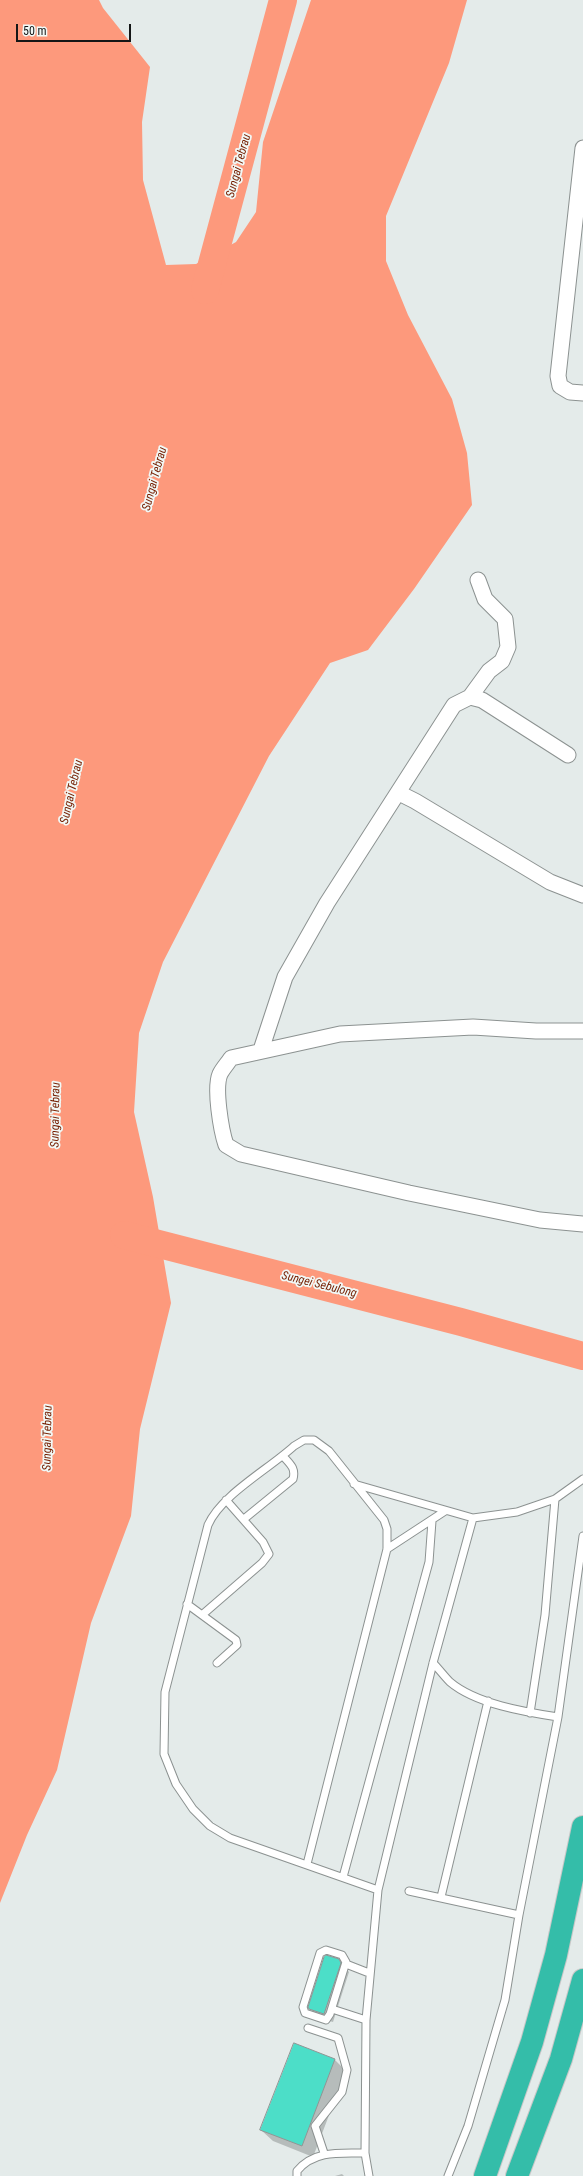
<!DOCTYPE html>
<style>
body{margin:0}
#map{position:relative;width:583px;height:2176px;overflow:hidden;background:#e4ebea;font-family:"Roboto Condensed",sans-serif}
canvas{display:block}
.scale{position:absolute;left:16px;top:24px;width:115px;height:18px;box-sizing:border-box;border:2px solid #141616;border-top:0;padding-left:5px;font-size:12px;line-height:14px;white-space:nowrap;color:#141616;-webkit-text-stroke:3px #f1f9f7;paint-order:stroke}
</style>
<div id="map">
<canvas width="583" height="2176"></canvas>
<div class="scale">50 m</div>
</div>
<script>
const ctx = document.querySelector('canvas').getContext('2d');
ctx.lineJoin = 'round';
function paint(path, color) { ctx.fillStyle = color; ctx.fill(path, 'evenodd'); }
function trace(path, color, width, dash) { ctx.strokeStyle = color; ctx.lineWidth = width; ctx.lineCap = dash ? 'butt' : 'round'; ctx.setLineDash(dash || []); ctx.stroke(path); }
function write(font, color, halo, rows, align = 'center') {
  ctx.font = font + ' "Roboto Condensed",sans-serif'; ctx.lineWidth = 3.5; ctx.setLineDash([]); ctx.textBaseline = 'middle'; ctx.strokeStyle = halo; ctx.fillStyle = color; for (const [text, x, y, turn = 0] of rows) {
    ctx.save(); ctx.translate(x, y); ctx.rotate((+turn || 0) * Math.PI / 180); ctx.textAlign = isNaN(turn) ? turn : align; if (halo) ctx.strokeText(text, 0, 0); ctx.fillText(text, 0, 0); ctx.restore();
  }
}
paint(new Path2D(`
 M0,0H99L103,8L150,67L142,122L143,180L166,265L196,264L236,242L256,212L263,142L311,0H467L449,63L386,216V261L408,315L452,399L467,453L472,505L414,589L368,650L330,663L269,756L163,962L139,1033L134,1112L153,1197L171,1303L140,1429L131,1516L91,1623L57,1770L27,1835L0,1903Z`), '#fd997c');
paint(new Path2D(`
 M338,1960L349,1972L333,2022L319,2018L310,2009Z
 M335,2060L346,2071L313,2157L273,2141L261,2130Z
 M342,2174L344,2176H335Z`), '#0003');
trace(new Path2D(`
 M205,290L283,0
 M124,1235L461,1322L583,1356`), '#fd997c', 28);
const building = new Path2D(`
 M326,1955L339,1959L341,1963L324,2014L309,2009L308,2007L324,1957Z
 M294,2043L335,2059L302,2146L260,2130Z`);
paint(building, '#4cdec8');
trace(building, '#8f9594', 1);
const lane = new Path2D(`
 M354,1484L473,1518L517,1512L555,1499L583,1479
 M244,1519L293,1479C296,1468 290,1464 283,1456
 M387,1549L445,1511
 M187,1604L236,1640L237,1645L217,1663
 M202,1615L262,1563L269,1554L263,1542L226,1500
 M433,1663C439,1669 444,1676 450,1682C476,1704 525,1712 558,1717
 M530,1713L545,1615L555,1499
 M307,1864L387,1549V1529L384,1520L329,1451L314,1440H304L294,1446C269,1469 221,1495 208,1525L165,1692L164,1754L176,1784L193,1809L210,1826L230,1838L378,1890
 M343,1877L429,1562L432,1521
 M409,1891L519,1915
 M441,1897L488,1701
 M326,1950L342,1955L346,1962L330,2014L326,2020L305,2013L303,2007L320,1953Z
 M346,1964L369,1973
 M332,2009L366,2020
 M308,2028L338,2038L347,2070L342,2092L315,2126L324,2153
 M297,2176V2171C314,2150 340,2153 365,2153
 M369,2176L365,2153L366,2020L378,1890L433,1663L473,1518
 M448,2176L468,2126L505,2000L519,1915L558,1717L583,1536`);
const street = new Path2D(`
 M583,148L558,376L560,386L570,392L583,393
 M470,697L489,671L502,661L508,647L505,619L485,599L478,580
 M399,793L415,801L550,882L583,895
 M583,1031H536L473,1027L340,1034L231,1058C228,1063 223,1068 220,1074C214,1088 221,1130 226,1145L241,1154L409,1193L540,1220L583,1224
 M261,1050L285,977L327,903L454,705L470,697L482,700L568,755`);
const highway = new Path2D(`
 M485,2176L532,2042L556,1955L583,1827
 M517,2176L561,2059L583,1980`);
trace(lane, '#8c9291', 9);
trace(street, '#8c9291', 17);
trace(highway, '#c7c7c7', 24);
trace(lane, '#fff', 7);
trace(street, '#fff', 15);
trace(highway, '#34bda9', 22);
write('italic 12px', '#751e00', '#f1f9f7', [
 ["Sungai Tebrau",239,166,-75],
 ["Sungai Tebrau",155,479,-75],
 ["Sungai Tebrau",72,792,-77],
 ["Sungai Tebrau",56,1115,-89],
 ["Sungei Sebulong",319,1285,14],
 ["Sungai Tebrau",48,1438,-89]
]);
</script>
